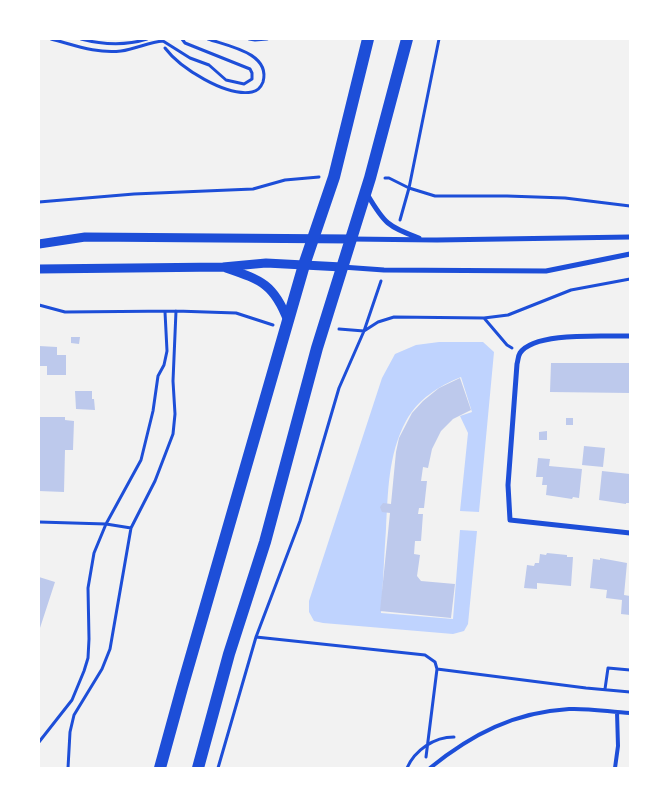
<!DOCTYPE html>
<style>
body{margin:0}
#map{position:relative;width:669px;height:807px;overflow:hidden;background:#f2f2f2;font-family:Poppins,sans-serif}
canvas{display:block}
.frame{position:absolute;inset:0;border:40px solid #fff;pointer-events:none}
</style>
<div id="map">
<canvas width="669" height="807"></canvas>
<div class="frame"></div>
</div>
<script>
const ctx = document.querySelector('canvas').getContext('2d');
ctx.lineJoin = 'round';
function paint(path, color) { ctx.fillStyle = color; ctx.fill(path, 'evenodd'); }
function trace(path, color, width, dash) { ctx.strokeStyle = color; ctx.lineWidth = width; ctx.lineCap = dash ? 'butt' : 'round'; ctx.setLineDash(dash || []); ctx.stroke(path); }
paint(new Path2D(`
 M439,342H483L494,352L479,512L460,511L468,433L460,416L472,412L461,377C439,386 418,399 406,421C388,454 388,493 386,529C384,557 383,585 381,613L453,619L460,530L477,531L468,624L464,631L453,634L323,623L314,621L309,612V601L382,378L395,354L416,345Z`), '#bfd3fe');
paint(new Path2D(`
 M71,337H80L79,344L71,343Z
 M39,346L57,347V355H66V375H47V366H39Z
 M551,363H630V393L550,392Z
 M460,378L471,410L453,419L441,431L432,449L428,468L423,467L421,481H427L424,508H419L418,514H423L421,541H415L414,554L420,555L417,576L421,581L455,584L451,618L380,611L390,513L382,512L380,507L383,503L391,504L396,452L399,438L412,413L423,401L439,388Z
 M75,391H92V399H94L95,410L76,409Z
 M39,417H65V420L74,421L73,450H65L64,492L39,491Z
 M566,418H573V425H566Z
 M547,431V440H539V432Z
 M584,446L605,448L603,467L582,465Z
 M538,458L550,459L549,466L582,469L579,498L573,497L572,499L546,495L547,485H542L543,477H536Z
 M602,471L630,474V503H626V504L599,500Z
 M547,553L567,555V557H573L571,586L537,583V589L524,588L527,565L534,566L535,563H539L540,554L546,555Z
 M600,558L627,563L624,595L630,596V615L621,614L622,600L606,598L607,590L590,588L593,559L600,560Z
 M39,577L55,582L39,631Z`), '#bdc9ec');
trace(new Path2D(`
 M51,39C74,45 97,54 121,51C136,49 149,42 163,41L190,58L209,65L226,80L244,84L252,79V73L250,69L185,43L182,39
 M81,39C104,45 125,46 147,39
 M249,39L255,40L267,39
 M165,48C180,68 226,97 252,92C258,91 261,87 263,82C271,53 228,46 208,39
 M385,178H389L409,188L435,196H507L565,198L630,206
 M39,202L134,194L253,189L285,180L319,177
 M400,220L409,188L439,39
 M39,305L65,312L176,311L236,313L273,325
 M484,318L507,345L512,348
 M339,329L364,331
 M364,331L378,322L394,317L484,318L508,315L571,290L630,279
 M39,522L106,524L131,528
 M256,637L425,655L435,662L437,669L586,688L630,692
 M605,689L608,668L630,670
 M39,742L72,700L84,671L88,658L89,639L88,588L94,553L106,524L141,460L153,411L158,376L164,365L167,351L165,312
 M426,757L437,669
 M68,768L70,732L74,715L102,669L110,649L131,528L155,481L173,434L175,414L173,381L176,311
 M218,768L256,637L300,521L339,388L364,331L381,281
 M407,768C415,750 434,737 454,737`), '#1d4ed8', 3);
trace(new Path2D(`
 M430,768C472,734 515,712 569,709C589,708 610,712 630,713
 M615,768L618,746L617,712`), '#1d4ed8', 4);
trace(new Path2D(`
 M367,194C384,223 388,227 419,238
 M351,239L437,240L630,237
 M342,267L384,270L546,271L630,254
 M630,336C605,337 535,331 520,353C518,356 518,361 517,364L508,485L510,520L630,533`), '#1d4ed8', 5);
trace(new Path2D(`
 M39,244L85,237L351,239
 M226,268C261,280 274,284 288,321
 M39,269L223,267L266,263L342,267`), '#1d4ed8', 9);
trace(new Path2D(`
 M160,768L182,688L304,265L334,177L368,39
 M198,768L229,654L265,542L317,348L370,178L407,39`), '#1d4ed8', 12);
</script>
